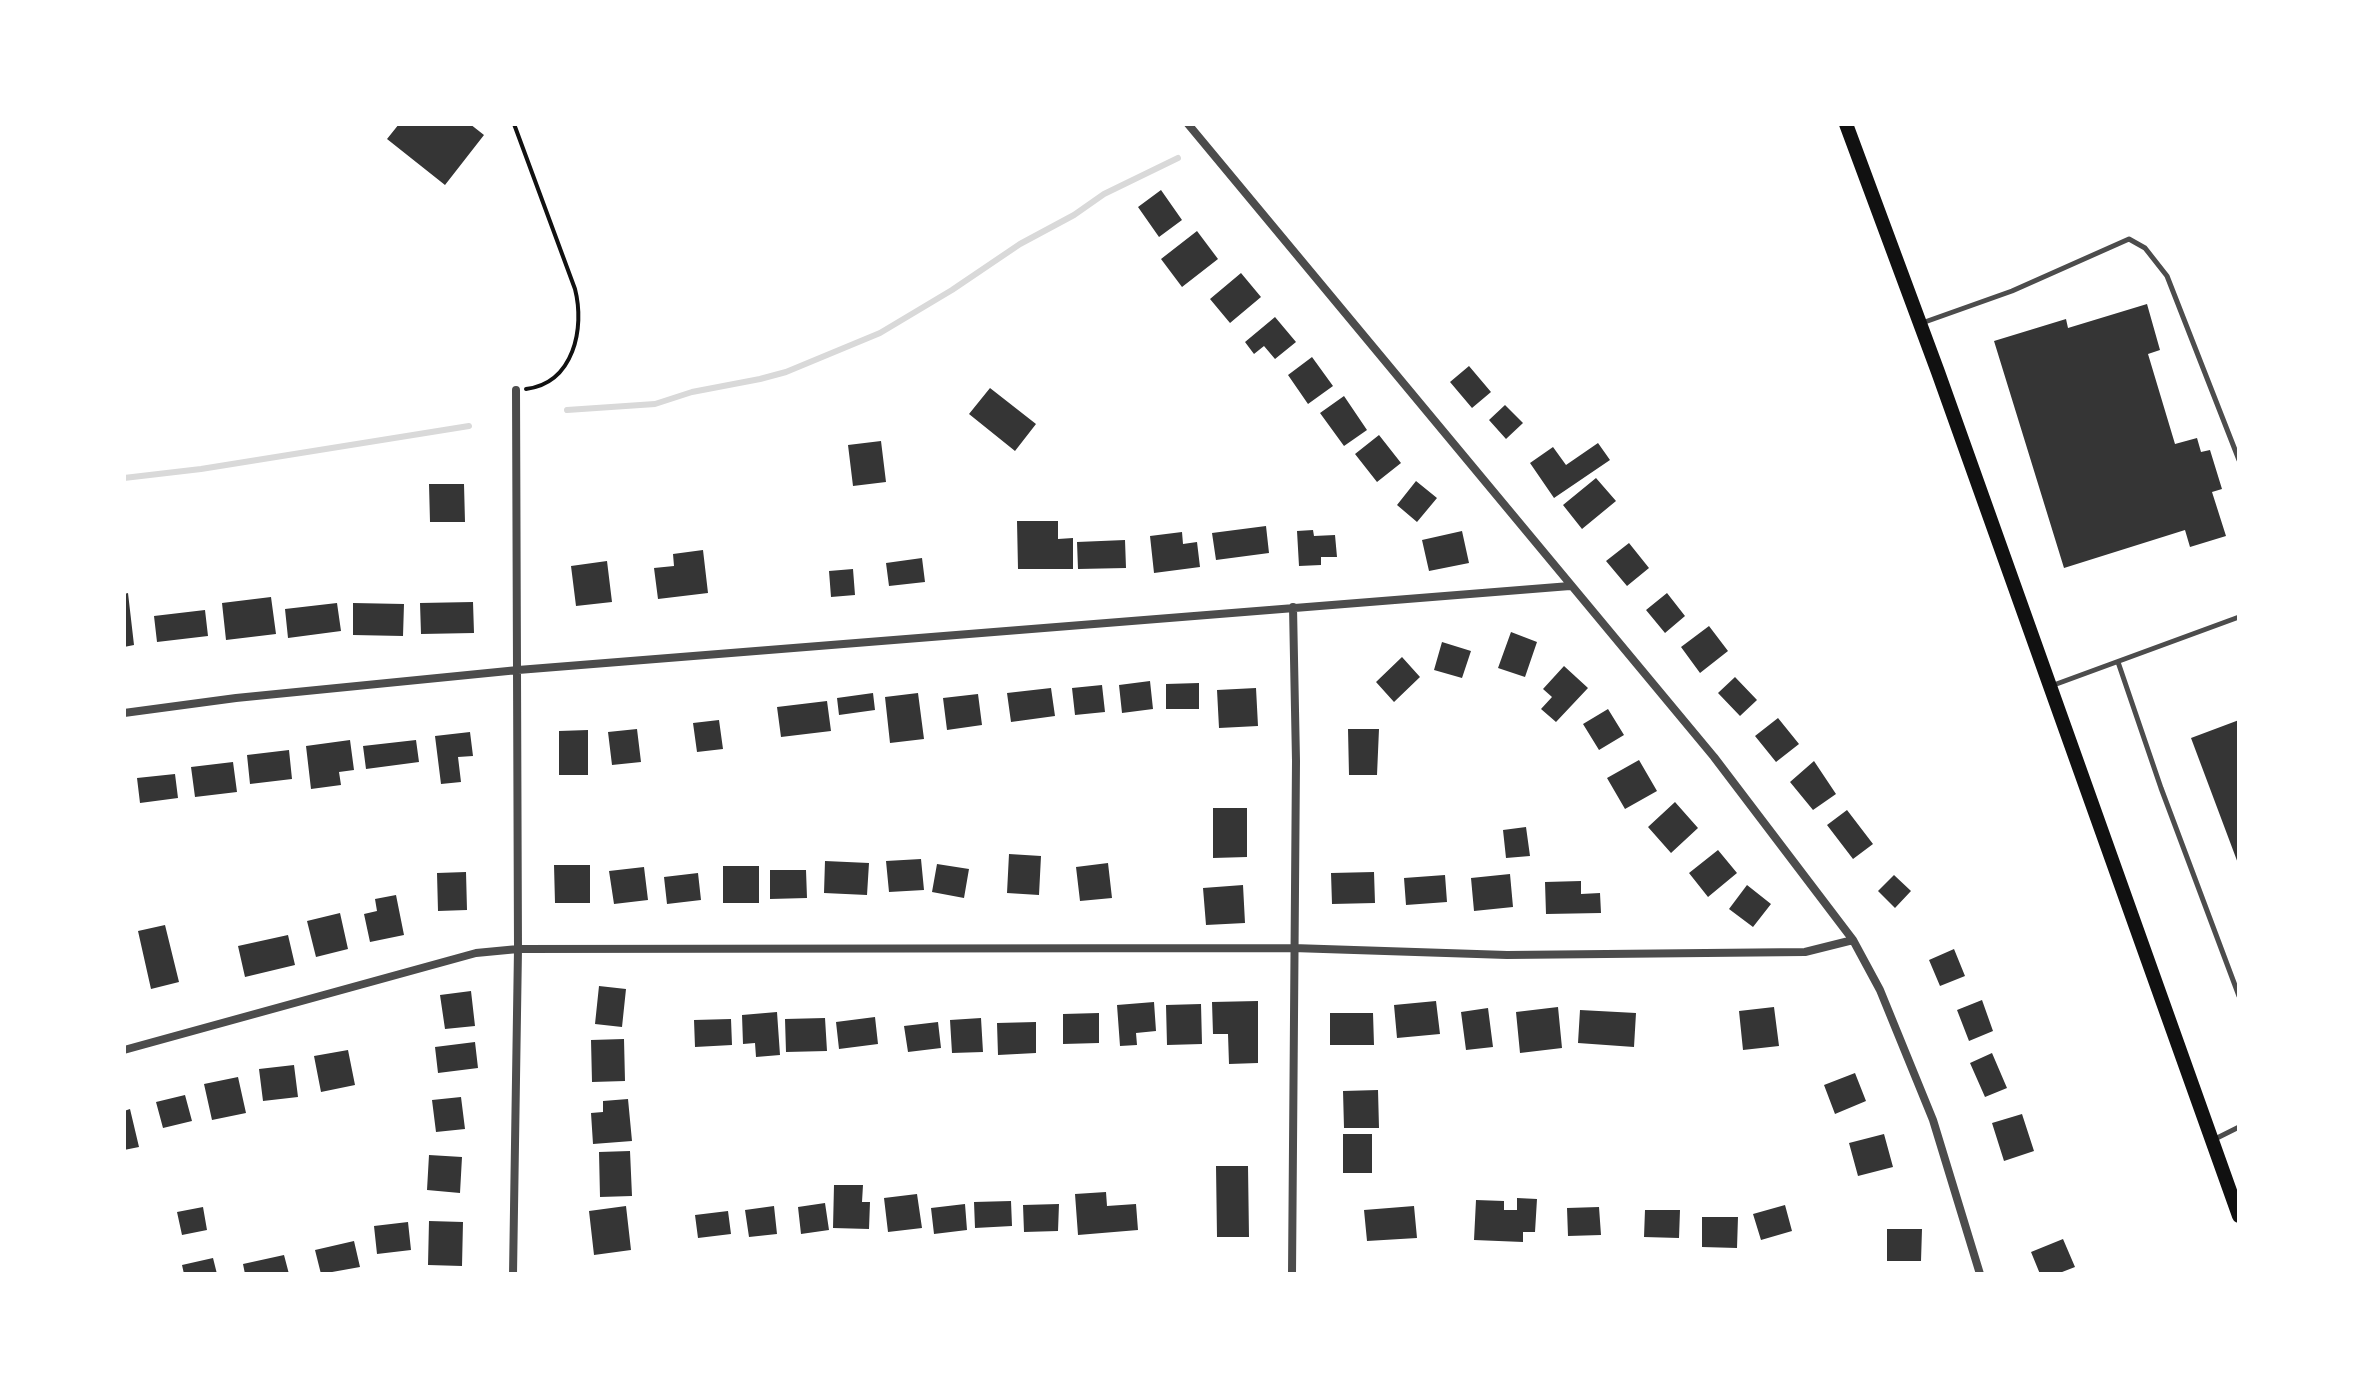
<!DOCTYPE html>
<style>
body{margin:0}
#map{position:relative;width:2363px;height:1398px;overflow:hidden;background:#fff;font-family:Jost,sans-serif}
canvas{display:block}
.frame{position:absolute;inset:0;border:126px solid #fff;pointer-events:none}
</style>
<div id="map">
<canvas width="2363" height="1398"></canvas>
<div class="frame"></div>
</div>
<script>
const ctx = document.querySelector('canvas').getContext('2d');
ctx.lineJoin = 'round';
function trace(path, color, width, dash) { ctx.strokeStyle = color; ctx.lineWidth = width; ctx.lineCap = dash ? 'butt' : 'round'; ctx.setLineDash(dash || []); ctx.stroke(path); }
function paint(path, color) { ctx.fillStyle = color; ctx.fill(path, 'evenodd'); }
trace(new Path2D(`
 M567,410L655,404L692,392L760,379L786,372L880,333L952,290L1020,244L1074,215L1104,194L1178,158
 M124,478L201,469L469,426`), '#d9d9d9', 6);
paint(new Path2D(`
 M399,124H470L484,135L445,185L387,139Z
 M1161,190L1182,220L1159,237L1138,207Z
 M1197,231L1218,259L1182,287L1161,259Z
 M1241,273L1261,297L1230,323L1210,299Z
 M2147,304L2160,350L2148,354L2175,444L2197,438L2201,452L2210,450L2222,489L2212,492L2226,536L2190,547L2185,530L2064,568L1994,341L2066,319L2068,328Z
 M1275,317L1296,342L1275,359L1264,346L1254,354L1245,342Z
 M1312,357L1333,386L1308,404L1288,375Z
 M1469,366L1491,392L1472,408L1450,382Z
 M990,388L1036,424L1015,451L969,414Z
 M1344,396L1367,430L1344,446L1320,413Z
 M1505,405L1523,423L1506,439L1489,420Z
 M1379,435L1401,463L1377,482L1355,454Z
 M881,441L886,482L853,486L848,445Z
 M1598,443L1610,460L1554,498L1530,463L1553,447L1566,465Z
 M1596,478L1616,501L1582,529L1563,505Z
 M1416,481L1437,498L1417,522L1397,505Z
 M429,484H464L465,522H430Z
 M1017,521H1058V539L1073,538V569H1018Z
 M1266,526L1269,553L1216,560L1212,533Z
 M1313,530L1314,536L1335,535L1337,557H1321V565L1299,566L1297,531Z
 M1462,531L1469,563L1429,571L1422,540Z
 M1182,532L1183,544L1197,542L1200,567L1154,573L1150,536Z
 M1125,540L1126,568L1078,569L1077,542Z
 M1629,543L1649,568L1627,586L1606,561Z
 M703,550L708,593L658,599L654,568L674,566L673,554Z
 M922,558L925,582L889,586L886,563Z
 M607,561L612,602L576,606L571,566Z
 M853,569L855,595L831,597L829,571Z
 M128,593L134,645L124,647V594Z
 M1667,593L1685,616L1665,633L1646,610Z
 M271,597L276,634L226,640L222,603Z
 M473,602L474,633L421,634L420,603Z
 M337,603L341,631L288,638L285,609Z
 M353,603L404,604L403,636L353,635Z
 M205,610L208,636L157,642L154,616Z
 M1709,626L1728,651L1700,673L1681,647Z
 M1511,632L1537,642L1525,677L1498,668Z
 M1442,642L1471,651L1462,678L1434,670Z
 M1402,657L1420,677L1394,702L1376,682Z
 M1564,666L1588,688L1556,722L1541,709L1552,697L1543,689Z
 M1735,677L1757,700L1740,716L1718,693Z
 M1150,681L1153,709L1122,713L1119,685Z
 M1199,683V709H1166V684Z
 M1102,685L1105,712L1075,715L1072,688Z
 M1051,688L1055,716L1011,722L1007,693Z
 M1256,688L1258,726L1219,728L1217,690Z
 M873,693L875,710L839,715L837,698Z
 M918,693L924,739L890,743L885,697Z
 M978,694L982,725L947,730L943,698Z
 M827,701L831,731L781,737L777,707Z
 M1608,709L1624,735L1599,750L1583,724Z
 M1778,718L1799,744L1776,762L1755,736Z
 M719,720L723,749L697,752L693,723Z
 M2239,720V866L2191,738Z
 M637,729L641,762L612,765L608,732Z
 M1348,729H1379L1377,775H1349Z
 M588,730V775H559V731Z
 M470,732L473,756L458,757L461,782L441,784L435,736Z
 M350,740L354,770L339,772L341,785L311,789L306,746Z
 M416,740L419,762L366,769L363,746Z
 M289,750L292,779L250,784L247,755Z
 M1639,760L1657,791L1625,809L1607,778Z
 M1814,761L1836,794L1813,810L1790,782Z
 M233,762L237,792L195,797L191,767Z
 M175,774L178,798L140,803L137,778Z
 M1675,802L1698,828L1671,853L1648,827Z
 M1213,808H1247V857L1213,858Z
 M1847,810L1873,844L1853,859L1827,825Z
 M1526,827L1530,856L1506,858L1503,830Z
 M1718,850L1737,873L1708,897L1689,873Z
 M1009,854L1041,856L1039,895L1007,893Z
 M921,859L924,890L889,892L886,861Z
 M825,861L869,863L867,895L824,893Z
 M1108,863L1112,898L1080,901L1076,867Z
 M937,864L969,869L964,898L932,892Z
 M554,865H590V903H555Z
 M723,866H759V903H723Z
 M644,867L648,900L614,904L609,871Z
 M770,870H806L807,898L770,899Z
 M466,872L467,910L438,911L437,873Z
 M1374,872L1375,903L1332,904L1331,873Z
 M698,873L701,900L667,904L664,877Z
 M1510,874L1513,907L1474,911L1471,878Z
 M1445,875L1447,902L1406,905L1404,878Z
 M1894,875L1911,891L1895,908L1878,891Z
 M1581,881V894L1600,893L1601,913L1546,914L1545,882Z
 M1243,885L1245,923L1206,925L1203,888Z
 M1747,885L1771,904L1753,927L1729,909Z
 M396,895L404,935L370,942L364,914L377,911L375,899Z
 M340,913L348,949L316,957L307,921Z
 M165,925L179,982L151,989L138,931Z
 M288,935L295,965L245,977L238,946Z
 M1954,949L1965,976L1940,986L1929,960Z
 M599,986L626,989L622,1027L595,1024Z
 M471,991L475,1026L445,1029L440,995Z
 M1982,1000L1993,1031L1969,1041L1957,1010Z
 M1258,1001V1063L1229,1064L1228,1034H1213L1212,1002Z
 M1436,1001L1440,1034L1397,1038L1394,1005Z
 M1154,1002L1156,1031L1136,1033L1137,1045L1120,1046L1117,1005Z
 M1201,1004L1202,1044L1167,1045L1166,1005Z
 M1558,1007L1562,1048L1520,1053L1516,1012Z
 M1774,1007L1779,1046L1743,1050L1739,1011Z
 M1488,1008L1493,1047L1466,1050L1461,1012Z
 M1580,1010L1636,1013L1634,1047L1578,1043Z
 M777,1012L780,1055L756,1057L755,1043L743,1044L742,1015Z
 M1099,1013V1043L1063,1044V1014Z
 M1330,1013H1373L1374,1045H1330Z
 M875,1017L878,1044L839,1049L836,1022Z
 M825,1018L827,1051L786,1052L785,1019Z
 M981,1018L983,1052L952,1053L950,1020Z
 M731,1019L732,1045L695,1047L694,1020Z
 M938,1022L941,1048L908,1052L904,1026Z
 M1036,1022V1053L998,1055L997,1023Z
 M624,1039L625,1081L592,1082L591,1040Z
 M475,1042L478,1068L438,1073L435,1047Z
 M348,1050L355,1085L321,1092L314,1056Z
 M1992,1053L2007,1088L1985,1097L1970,1063Z
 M294,1065L298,1097L263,1101L259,1069Z
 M1855,1073L1866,1101L1835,1114L1824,1085Z
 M238,1077L246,1113L212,1120L204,1084Z
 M1378,1090L1379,1128H1344L1343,1091Z
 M185,1095L192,1121L163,1128L156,1102Z
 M461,1097L465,1129L436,1132L432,1100Z
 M628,1099L632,1141L593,1144L591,1113L603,1112V1101Z
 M130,1109L139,1147L124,1150V1111Z
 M2022,1114L2034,1151L2004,1161L1992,1123Z
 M1343,1134H1372V1173H1343Z
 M1884,1134L1893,1167L1858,1176L1849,1143Z
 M630,1151L632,1196L600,1197L599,1152Z
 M429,1155L462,1157L460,1193L427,1190Z
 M1216,1166H1248L1249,1237H1217Z
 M834,1185H863L862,1202H870L869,1229L833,1228Z
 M1106,1192L1107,1206L1136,1204L1138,1230L1078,1235L1075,1194Z
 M917,1194L922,1228L888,1232L884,1198Z
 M1517,1198L1537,1199L1535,1232H1523V1242L1474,1240L1476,1200L1504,1201V1210H1517Z
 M1011,1201L1012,1226L975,1228L974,1202Z
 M825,1203L829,1230L801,1234L798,1207Z
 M965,1204L967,1230L934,1234L931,1208Z
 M1059,1204L1058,1231L1024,1232L1023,1205Z
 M1785,1205L1792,1231L1761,1240L1753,1214Z
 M626,1206L631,1250L594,1255L589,1211Z
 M774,1206L777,1234L749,1237L745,1210Z
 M1414,1206L1417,1238L1367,1241L1364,1210Z
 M203,1207L207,1230L182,1235L177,1212Z
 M1599,1207L1601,1235L1568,1236L1567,1208Z
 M1645,1210H1680L1679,1238L1644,1237Z
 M728,1211L731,1234L698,1238L695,1215Z
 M1702,1217H1738L1737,1248L1702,1247Z
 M429,1221L463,1222L462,1266L428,1265Z
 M408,1222L411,1250L377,1254L374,1226Z
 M1887,1229H1922L1921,1261H1887Z
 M2063,1239L2075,1267L2057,1274H2040L2031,1252Z
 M354,1241L360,1267L321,1274L315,1250Z
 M284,1255L289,1274H245L243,1264Z
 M213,1258L217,1274H184L182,1265Z`), '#353535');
trace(new Path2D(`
 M514,124L575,289C585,328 574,383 526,389`), '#111', 4);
trace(new Path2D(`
 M1922,323L2012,291L2129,239L2145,248L2167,276L2239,460
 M2118,662L2161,788L2239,996
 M2051,686L2239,617
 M2215,1139L2239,1127`), '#4c4c4c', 5);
trace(new Path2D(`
 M1188,124L1714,757L1853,940L1880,990L1933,1120L1980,1274
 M124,713L236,698L518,670L1570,586
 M124,1050L476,953L518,949L1293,948L1507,955L1805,952L1853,940
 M513,1274L518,949L516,390
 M1292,1274L1296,761L1293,607`), '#4c4c4c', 8);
trace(new Path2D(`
 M1846,124L1938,372L2239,1216`), '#111', 14);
</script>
